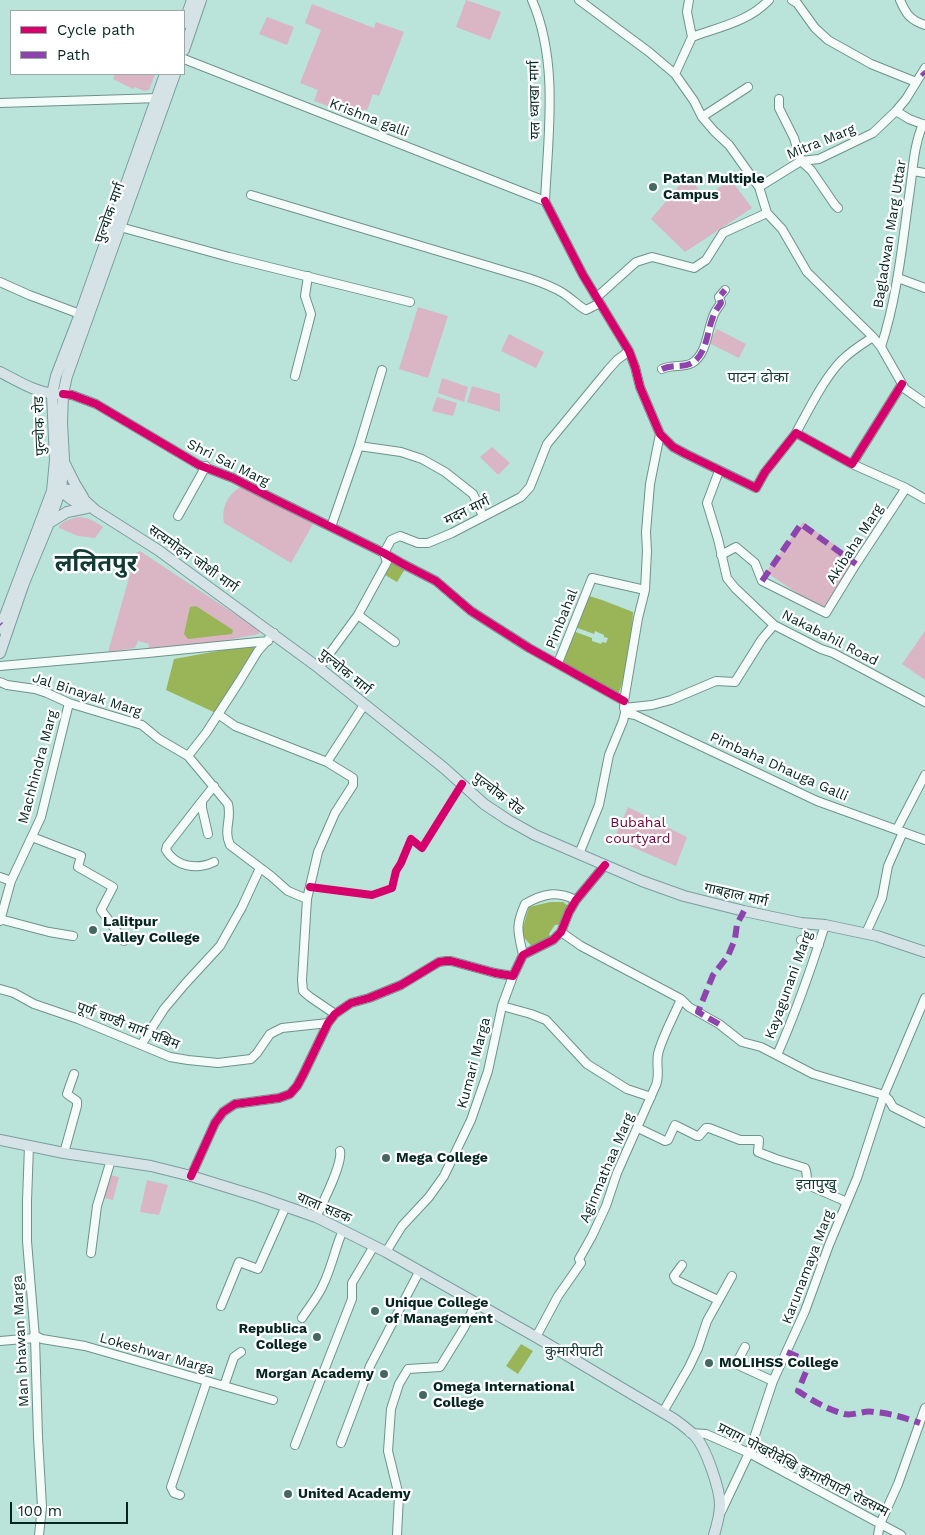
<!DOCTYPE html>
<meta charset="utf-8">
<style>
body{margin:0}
#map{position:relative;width:925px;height:1535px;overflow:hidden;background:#bae4da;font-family:"Work Sans",sans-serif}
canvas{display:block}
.legend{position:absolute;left:10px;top:10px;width:175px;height:65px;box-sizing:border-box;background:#fff;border:1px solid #9ba8a6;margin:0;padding:6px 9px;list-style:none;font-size:15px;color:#052620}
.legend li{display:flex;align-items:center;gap:10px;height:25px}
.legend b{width:25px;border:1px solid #9ba8a6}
.scale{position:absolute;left:10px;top:1502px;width:118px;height:22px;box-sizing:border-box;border:2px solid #052620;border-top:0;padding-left:6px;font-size:15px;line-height:18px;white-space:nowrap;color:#052620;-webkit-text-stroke:4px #fff;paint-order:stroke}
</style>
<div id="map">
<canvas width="925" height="1535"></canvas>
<ul class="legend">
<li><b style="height:6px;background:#d6006c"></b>Cycle path</li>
<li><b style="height:6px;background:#8e44ad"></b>Path</li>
</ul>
<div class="scale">100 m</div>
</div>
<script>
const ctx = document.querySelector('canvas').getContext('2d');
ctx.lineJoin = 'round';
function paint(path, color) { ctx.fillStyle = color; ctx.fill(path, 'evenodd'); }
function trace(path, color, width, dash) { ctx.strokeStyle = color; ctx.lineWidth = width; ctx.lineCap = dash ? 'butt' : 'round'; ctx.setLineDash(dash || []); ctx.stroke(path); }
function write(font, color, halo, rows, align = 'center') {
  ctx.font = font + ' "Work Sans","Noto Sans Devanagari",sans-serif'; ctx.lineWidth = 4.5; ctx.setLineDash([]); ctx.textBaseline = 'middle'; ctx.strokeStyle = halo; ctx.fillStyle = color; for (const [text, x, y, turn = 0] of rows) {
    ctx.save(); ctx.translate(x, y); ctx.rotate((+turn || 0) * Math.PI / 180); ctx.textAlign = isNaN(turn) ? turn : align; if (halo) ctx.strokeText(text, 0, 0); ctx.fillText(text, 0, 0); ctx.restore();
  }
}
paint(new Path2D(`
 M466,0L501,12L490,40L456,27Z
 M312,4L374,28L376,22L404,32L379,96L373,94L367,110L364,109L360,118L314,101L318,90L300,83L321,30L305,23Z
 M267,17L294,27L287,45L259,34Z
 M115,74H155L149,90L144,91L135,87L133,89L113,79Z
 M689,174L703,198L731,180L752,208L685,252L651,219Z
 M418,307L448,316L428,378L399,369Z
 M717,329L746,344L739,358L709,343Z
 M509,334L544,352L536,368L501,351Z
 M442,378L468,387L464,402L438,393Z
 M472,386L500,394V412L467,402Z
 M437,397L457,403L453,416L432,411Z
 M492,447L510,463L498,475L480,457Z
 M240,487L313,524L291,563L224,523C221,508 227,496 240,487Z
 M77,517C87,517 95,521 103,527L95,538L78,536L59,528V526L65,521Z
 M803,522L854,559L822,610L766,572Z
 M140,551L259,630V634L222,641L148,649L149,644L138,641L135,648L108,652L136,553Z
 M925,631V680L902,664Z
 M628,807L687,837L676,866L614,839Z
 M110,1175L119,1177L113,1200L104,1198Z
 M147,1180L168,1185L159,1215L140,1212Z`), '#dab5c3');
paint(new Path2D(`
 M392,562L405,569L397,582L385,575Z
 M586,595L602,600L633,612C632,634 628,677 617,696L561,663Z
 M196,606L233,630L232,634L188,639L184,634L190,607Z
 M251,645L258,651L218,714L166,690L174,659Z
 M550,902H563L571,908L563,924L555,925L549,934L551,939L534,949L521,934L529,907Z
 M521,1344L533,1351L518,1374L506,1366Z`), '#99b558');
paint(new Path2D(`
 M575,627L594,634L595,631L604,635V637L608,638L606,643L602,642L601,644L592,641V638L573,631Z`), '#bae4da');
const minor = new Path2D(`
 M532,0C559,62 548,135 545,201
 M579,0L649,52L675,74L694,101L702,117L714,131L729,145L759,187L767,213L782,229L807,272L873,337L881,347L905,389L925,403
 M792,0L797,3L815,28L828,40L871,64L916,82
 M900,0C906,14 910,20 925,25
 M692,37C719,27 748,22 769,0
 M184,59L545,201
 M675,74L692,37L687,12L689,0
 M779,99V108L794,138L801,161L811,170L835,205L838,208
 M0,103L160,98
 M896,111L909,119L925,125
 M702,117L748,87
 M913,171L925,173
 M759,187L801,161L819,159L873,133L896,111L906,99L925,68
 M251,195L528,278C540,282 552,286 563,293C571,298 577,305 586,310L600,303
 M545,201L583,275L629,351L635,367L640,387L660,434L673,447L686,454L756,488L765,472L796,433L852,464L902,384
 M120,227L229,257L410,302
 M898,278L925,288
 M0,282L29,295L80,314
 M597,297L636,262L652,257L694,268L706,260L723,233L767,213
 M881,347C897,298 902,247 909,196C913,172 913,147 923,124
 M662,369C673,364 683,368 692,363C707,354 707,331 713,317C714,312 718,308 721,303L719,297L725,290
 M295,376L311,314L305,296L308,276
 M63,394L72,395L96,404L199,465L233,478L268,496L384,553L403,564L436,581L471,611L529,648L624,701
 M796,433C808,411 824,378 842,360C851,351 862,344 873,337
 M359,446L401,452L422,459L445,472L473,494L483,516
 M852,464L906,488L925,499
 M719,471L707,503L718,539L727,578L735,588L774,625L821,649L833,653L925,702
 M178,516L206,466
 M331,527L359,446L382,370
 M721,555L736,547L755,563L762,581L826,613L856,564L906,488
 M358,615L395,642
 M558,663L592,578L645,590
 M0,666L148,653L268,641
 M319,668L358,615L387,562L384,553L391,540L400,536L418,543H428L452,533L521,497L530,487L547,444L608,370L617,360L629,351
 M0,682L7,685L35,689L47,693L69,703L142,725L159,739L188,756L206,733L239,682L258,651L274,633
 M624,708L652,705L671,700L716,681L735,682L762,639L774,625
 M625,713L635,715L817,801L925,840
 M218,714L235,726L327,762L353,778V785L335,813L318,852L307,899L302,980L303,991L310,997L335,1014
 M188,756L228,804C232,819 223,830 230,845L271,876L288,891L307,899
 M327,762L364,705
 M202,801L167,846L166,850C176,867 197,870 214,862
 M897,829L925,775
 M208,834L202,808V801L214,786
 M32,837L81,856L78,867L113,887L101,910L124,941
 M579,854L599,805L609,755L623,721L625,713L624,701L638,618L645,590L647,551L646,532L650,484L660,434
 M0,877L11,881
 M0,919L49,932L73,936
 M0,921L11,881L41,817L69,703
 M561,932L581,946L681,999L689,1007L719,1024L742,1042L761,1047L813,1074L884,1095L889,1100L893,1107L925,1123
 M866,933L882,898L888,866L903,832
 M801,940L819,945
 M523,955C518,931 515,927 525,904C544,893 557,891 576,900
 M0,989L14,993L34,1004L78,1019L170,1057L188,1060L218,1063L251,1059L257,1053L270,1034L282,1028L328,1023
 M502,1006L531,1014L546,1020L587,1064L627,1089L651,1097
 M141,1045L164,1009L185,984L220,946L242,907L260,868
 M777,1055C796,1012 811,969 825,925
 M638,1128L665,1141L668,1140L675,1125L697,1136H699L706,1128H709L740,1140H759L758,1152L776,1159L805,1168C808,1174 806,1179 808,1185L847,1202
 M29,1146L27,1201V1241L35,1338L38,1437L42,1507L39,1535
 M64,1153L77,1106V1101L67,1094L74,1074
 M191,1176L215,1123L223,1112L235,1104L279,1098L290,1094L297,1086L303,1075L328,1023L335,1014L351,1003L369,998L401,985L439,962L446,961H451L495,973L513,976L523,955L553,940L561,932L569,912L576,900L605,865
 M316,1217C322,1204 343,1164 340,1151
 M386,1252L402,1226L429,1197L444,1176L471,1120L488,1071L502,1006L513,976
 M91,1253L97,1206L111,1160
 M682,1265L674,1276L676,1280L718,1300
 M221,1306L239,1262L258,1269L286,1206
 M302,1318C309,1307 318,1297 323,1285C332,1267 335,1248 343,1230
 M34,1335L42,1339L85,1346L273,1400
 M536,1337L558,1296L581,1263L579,1259L592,1236L606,1206L617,1173L656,1085C660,1075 656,1065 658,1054C662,1037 674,1016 681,999
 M0,1341L35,1338
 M745,1347L737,1362L738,1365L773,1381
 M224,1386L234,1357L241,1352
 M663,1412L689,1367L698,1348L707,1321L732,1276
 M690,1433L706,1434L749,1453L901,1535
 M341,1443L370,1366L419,1272
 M295,1445L352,1299V1283L374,1246
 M180,1495L174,1493L171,1487L207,1381
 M721,1512L749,1453L773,1381L805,1311L829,1245L857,1178L884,1095L925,998
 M397,1535L399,1496L388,1451L391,1409L399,1384L408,1369L440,1367L464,1328L476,1303
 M878,1535L880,1524L898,1484L925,1408`);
const major = new Path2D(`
 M184,23L192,0
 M184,50L201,0
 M0,372C18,381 36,393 57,394
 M65,464L75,484L83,497
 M59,485C65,498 75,502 88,507
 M52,491L61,489L69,490L82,498L95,510L158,550L319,668L444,768L484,804L508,820L535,835L642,881L684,896L744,911L801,923L825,925L877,936L925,952
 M49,523L67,512L87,508
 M0,629L52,491L55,460L52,394L56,376L80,314L165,74
 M0,653L24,583L49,523L61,489L64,460L62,422L63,394L67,376L175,74
 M0,1140L64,1153L151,1166L191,1176L259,1197L316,1217L386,1252L536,1337L674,1419C681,1424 689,1430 695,1436C706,1448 720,1489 720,1505C720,1515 717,1525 714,1535`);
trace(minor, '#6f928b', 10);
trace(major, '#7b9da0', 12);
trace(minor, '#f5fbf9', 8);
trace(major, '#d5e3e6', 10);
trace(new Path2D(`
 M922,72L925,75
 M662,369C673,364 683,368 692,363C707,354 707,331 713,317C714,312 718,308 721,303L719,297L725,290
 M762,581L801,524L856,564
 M0,624L1,625
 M719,1024L698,1012L713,975L728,956L735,939L737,924L744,911
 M787,1352L810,1362L798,1391C813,1401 827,1409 844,1414C855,1416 863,1410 874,1412C890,1413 905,1418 920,1423`), '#8e44ad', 6, [12, 6]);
trace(new Path2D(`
 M545,201L583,275L629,351L635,367L640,387L660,434L673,447L686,454L756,488L765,472L796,433L852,464L902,384
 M63,394L72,395L96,404L199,465L233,478L268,496L384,553L403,564L436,581L471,611L529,648L624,701
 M310,887L372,895L392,888L396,871L401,863L411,839L422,848L462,784
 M191,1176L215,1123L223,1112L235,1104L279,1098L290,1094L297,1086L303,1075L328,1023L335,1014L351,1003L369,998L401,985L439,962L446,961H451L495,973L513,976L523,955L553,940L561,932L569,912L576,900L605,865`), '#d6006c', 8);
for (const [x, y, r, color] of [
 [653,187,5,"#446861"],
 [93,930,5,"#446861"],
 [386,1158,5,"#446861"],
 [375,1311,5,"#446861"],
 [317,1337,5,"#446861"],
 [709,1363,5,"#446861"],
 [384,1374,5,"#446861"],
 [423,1395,5,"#446861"],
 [288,1494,5,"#446861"]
]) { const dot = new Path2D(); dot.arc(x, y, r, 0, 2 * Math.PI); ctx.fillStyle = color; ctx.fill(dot); trace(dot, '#fff', 2); }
write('14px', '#052620', '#fff', [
 ["यल ध्वाखा मार्ग",535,100,-91],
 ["Krishna galli",369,118,21],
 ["Mitra Marg",821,142,-22],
 ["पुल्चोक मार्ग",110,213,-70],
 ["Bagladwan Marg Uttar",890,234,-81],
 ["पुल्चोक रोड",40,426,-92],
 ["Shri Sai Marg",228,463,26],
 ["मदन मार्ग",467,511,-26],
 ["Akibaha Marg",855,544,-57],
 ["सत्यमोहन जोशी मार्ग",193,559,35],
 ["Pimbahal",562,619,-68],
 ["Nakabahil Road",830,638,27],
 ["पुल्चोक मार्ग",345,672,39],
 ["Jal Binayak Marg",87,695,18],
 ["Machhindra Marg",38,767,-75],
 ["Pimbaha Dhauga Galli",779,767,24],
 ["पुल्चोक रोड",498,794,37],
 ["गाबहाल मार्ग",736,895,13],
 ["Kayagunani Marg",789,985,-70],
 ["पूर्ण चण्डी मार्ग पश्चिम",128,1026,21],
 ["Kumari Marga",474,1063,-75],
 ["Aginmathaa Marg",607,1168,-67],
 ["याला सडक",324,1208,23],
 ["Karunamaya Marg",808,1267,-69],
 ["Man bhawan Marga",21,1341,-93],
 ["Lokeshwar Marga",157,1354,16],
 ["प्रयाग पोखरीदेखि कुमारीपाटी रोडसम्म",803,1470,27]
]);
write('bold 14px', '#052620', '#fff', [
 ["Patan Multiple",663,179],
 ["Campus",663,195],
 ["Lalitpur",103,922],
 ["Valley College",103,938],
 ["Mega College",396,1158],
 ["Unique College",385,1303],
 ["of Management",385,1319],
 ["Republica",307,1329,"right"],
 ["College",307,1345,"right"],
 ["MOLIHSS College",719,1363],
 ["Morgan Academy",374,1374,"right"],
 ["Omega International",433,1387],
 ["College",433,1403],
 ["United Academy",298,1494]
], 'left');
write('14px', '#70033a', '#fff', [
 ["Bubahal",638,823],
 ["courtyard",638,839]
]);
write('15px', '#113a33', '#fff', [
 ["पाटन ढोका",758,378],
 ["इतापुखु",816,1185],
 ["कुमारीपाटी",574,1352]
]);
write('bold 24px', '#113a33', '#fff', [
 ["ललितपुर",96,564]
]);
</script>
